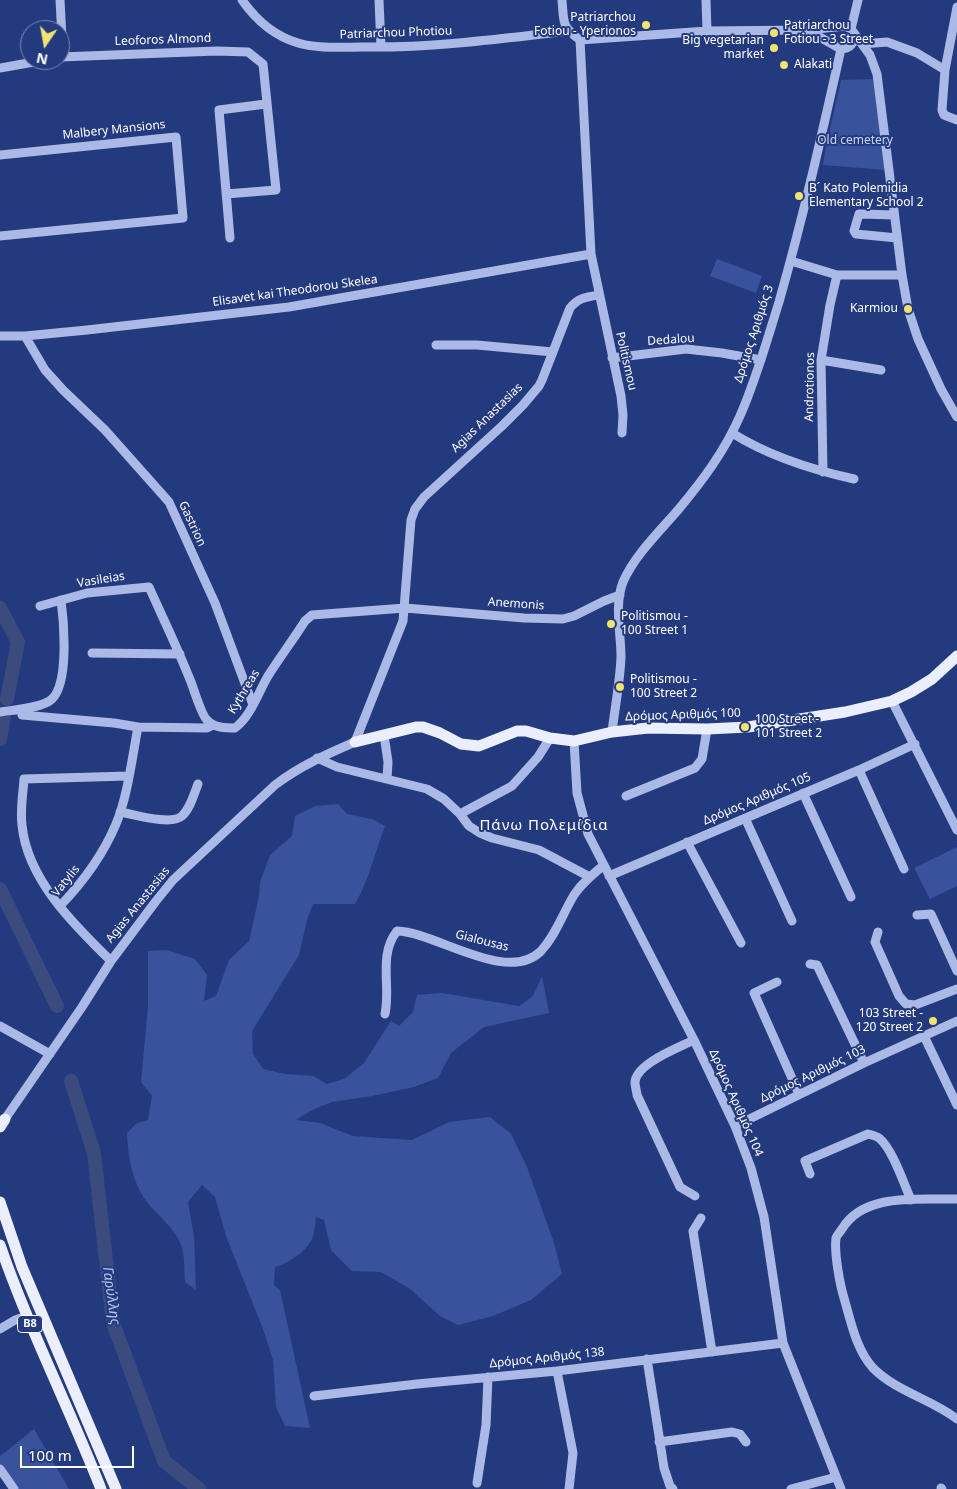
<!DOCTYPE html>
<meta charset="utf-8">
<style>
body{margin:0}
#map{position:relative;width:957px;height:1489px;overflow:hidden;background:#243a7f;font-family:"Noto Sans",sans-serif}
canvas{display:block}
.north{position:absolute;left:20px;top:20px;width:50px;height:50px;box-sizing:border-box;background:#243a7f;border:1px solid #7c89b2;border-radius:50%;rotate:192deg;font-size:14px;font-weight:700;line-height:20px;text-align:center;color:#fff}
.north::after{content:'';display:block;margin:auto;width:18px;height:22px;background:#f0e46e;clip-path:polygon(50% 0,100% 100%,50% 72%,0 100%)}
.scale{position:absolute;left:20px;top:1446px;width:114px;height:22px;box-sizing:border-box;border:2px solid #fff;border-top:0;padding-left:6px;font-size:15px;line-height:18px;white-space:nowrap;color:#fff;-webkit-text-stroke:4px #243a7f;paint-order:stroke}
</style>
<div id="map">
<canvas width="957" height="1489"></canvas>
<div class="north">N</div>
<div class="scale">100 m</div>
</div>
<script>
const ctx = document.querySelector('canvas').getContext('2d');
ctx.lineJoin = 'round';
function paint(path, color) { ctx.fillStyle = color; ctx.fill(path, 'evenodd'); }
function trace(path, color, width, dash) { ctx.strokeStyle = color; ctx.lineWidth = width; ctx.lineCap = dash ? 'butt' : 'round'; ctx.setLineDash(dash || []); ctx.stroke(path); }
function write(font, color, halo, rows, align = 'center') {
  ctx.font = font + ' "Noto Sans",sans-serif'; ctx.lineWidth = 4; ctx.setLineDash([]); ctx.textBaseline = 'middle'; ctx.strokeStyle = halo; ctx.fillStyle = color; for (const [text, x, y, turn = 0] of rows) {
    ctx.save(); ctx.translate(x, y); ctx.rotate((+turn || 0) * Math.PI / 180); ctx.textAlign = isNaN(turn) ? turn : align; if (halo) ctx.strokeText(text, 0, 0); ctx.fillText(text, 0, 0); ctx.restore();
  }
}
paint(new Path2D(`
 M873,79L886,170L823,165L826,147L841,80Z
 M717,259L762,276L756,293L710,276Z
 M338,804L347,814L372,819L385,826C375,852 369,880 355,904H313L307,920L299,955L252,1031L253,1054L263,1069L285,1074L313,1076L327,1084L344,1079L364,1063L391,1021L399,1026L413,1012L417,995L442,993L519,1006L533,996L542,976L549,1013L484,1027L451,1053L438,1078L414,1087L372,1096L332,1102L314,1109L296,1120L320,1123L353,1136L412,1140L449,1122L490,1117L511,1134L527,1167L554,1243L562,1274L531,1300L493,1316L458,1325L440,1316L410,1289L381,1272L352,1271L331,1250L324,1220L316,1217C315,1223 315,1235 311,1241C304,1253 288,1263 275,1267L274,1285L280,1290L310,1428L285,1426L276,1407L273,1360L263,1329L226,1236L215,1197L202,1185L188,1202L194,1236L196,1290L185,1282C184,1271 185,1258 182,1248C179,1235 164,1220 155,1211C134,1191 128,1161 127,1133L137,1123L148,1120L152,1096L141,1082L148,1006V951L167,950L195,959L207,975L204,1001L216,996L229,960L249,941L259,896L260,882L270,855L292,836L295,816L315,806Z
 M957,847V886L930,899L914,868Z
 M34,1429L69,1489H17L0,1464V1456Z`), '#38529c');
trace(new Path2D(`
 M0,608L18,642L7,699
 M0,739L4,715
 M0,889L57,1006
 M71,1081L94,1153L113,1323L164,1461L199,1489`), '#3b4b7e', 14);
trace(new Path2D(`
 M60,0L63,57
 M242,0C256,20 274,36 298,43C319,49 341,47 363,47C431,48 499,39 567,31
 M379,0L381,47
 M562,0C564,22 561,26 580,40
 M706,0L707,31
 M957,7L945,70L942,110L944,115L957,120
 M851,29L858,0
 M807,30L841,49C850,49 855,43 854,34
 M580,40L707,31L807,30L845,26L851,29L870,55L877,74L902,275L908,309L918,339L941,389L957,417
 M580,40L591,254L621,396L623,415L622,433
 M862,44L887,42L917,53L945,70
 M60,57L217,51L248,52L263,64L276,190L226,194
 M0,68L45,60
 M0,155L176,137L183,218L0,236
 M894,215L861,214H859L854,231L856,234L897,238
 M230,238L219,110L266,104
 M791,261L837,275H902
 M0,336H25L87,330L289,307L591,254
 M25,336L45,370L63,390L105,430L169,502L215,603L253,705
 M436,345H477L553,352
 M612,358L686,349L722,353L761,360
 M821,360L881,370
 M732,433C767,455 813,470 854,479
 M823,472L821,360L830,305L837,275
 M40,606L87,593L149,587C163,618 178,649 191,682C194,690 202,716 207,720C214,728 226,728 235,728C251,716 258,693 268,676C280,657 293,640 305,621L312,615L405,608L524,618L563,619L574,616L604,601L620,595
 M92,653L180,654
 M892,701L957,830
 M0,712C13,710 43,708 52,699C69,683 64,622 61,600
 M22,715L114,723L138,727L207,728L213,725
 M612,732C615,707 620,682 621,657C621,633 614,605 623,582C635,555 659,532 678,510C703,480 724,452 740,416C756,380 767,340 779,302C803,218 822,134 841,49
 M384,735L388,762L387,779
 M574,741L577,793L588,834L694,1040L735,1126L751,1168L764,1217L783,1343L841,1489
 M317,758L337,767L427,789L444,799L460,814L469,826L480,833L492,838L539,850L590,877
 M859,770L904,869
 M803,793L851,897
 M626,796L695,768L702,759L707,729
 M120,812C133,814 171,826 182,816C190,809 194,794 198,784
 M460,814L512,786L538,757L550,738
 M745,818L792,921
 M687,842L741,943
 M609,876L859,770L915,744
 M60,906C83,882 103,855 116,824C128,795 132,758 138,727
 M917,915L931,914L957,971
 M878,932L875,942L899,996L906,1004L915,1005L957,989
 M111,961C74,925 27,879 22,825C20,810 23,794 24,779L128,776
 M810,964L817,965L864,1063
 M777,982L754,993L799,1094
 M385,1014C391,986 378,955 397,931C436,932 507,985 541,951C556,935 563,913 574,895C582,883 593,874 604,865
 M0,1026L50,1054
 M924,1036L957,1105
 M694,1040C678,1048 635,1064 635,1083C635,1087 637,1092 637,1095L680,1187L695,1196
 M0,1122L5,1119L82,1007L111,961L156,901L173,880L275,785C300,766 327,754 355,742L403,621L411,520L415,509L424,497L502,426L523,405L539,386L542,380L570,308C578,298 586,297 599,295
 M735,1126L864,1063L957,1021
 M810,1174L805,1161L868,1134C872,1135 876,1136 879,1138C892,1148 904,1184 911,1200
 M957,1199C920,1200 864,1192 842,1229C840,1232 837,1235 836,1238C834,1253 840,1285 844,1298C851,1322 856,1349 873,1368C897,1392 931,1399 957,1419
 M701,1218L693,1231L712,1352
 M0,1329L15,1320L27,1316
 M647,1359L664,1468L670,1486L673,1489
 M557,1371L573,1453L569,1489
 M314,1396L417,1384L557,1371L783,1343
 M659,1442L732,1432L740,1434L746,1442
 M0,1469L14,1489
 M477,1483L486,1425L488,1377
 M941,1488L942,1489
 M791,1489L836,1477`), '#aab9e6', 9);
trace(new Path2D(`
 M355,742L416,727H423L440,733L461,744L479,746L517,731H526L550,738L574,741L612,732L648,728L707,729L748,727L845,712L892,701L911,692L932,679L957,656
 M0,1127L5,1119
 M0,1202L22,1267L116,1489
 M0,1245C29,1329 69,1407 101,1489`), '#ebeffd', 11);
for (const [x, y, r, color] of [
 [646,25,5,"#f0e46e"],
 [774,33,5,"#f0e46e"],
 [774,48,5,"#f0e46e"],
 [784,65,5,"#f0e46e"],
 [799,196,5,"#f0e46e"],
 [908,309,5,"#f0e46e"],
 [611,624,5,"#f0e46e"],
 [620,687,5,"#f0e46e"],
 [745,727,5,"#f0e46e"],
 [933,1021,5,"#f0e46e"]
]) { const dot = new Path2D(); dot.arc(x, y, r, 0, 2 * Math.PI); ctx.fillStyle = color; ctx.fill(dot); trace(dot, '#243a7f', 2); }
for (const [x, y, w] of [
 [30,1324,25]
]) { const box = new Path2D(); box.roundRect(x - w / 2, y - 8.5, w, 17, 4); ctx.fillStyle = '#243a7f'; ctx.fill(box); trace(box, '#fff', 1); }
write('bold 11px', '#fff', null, [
 ["B8",30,1324]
]);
write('12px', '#fff', '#243a7f', [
 ["Patriarchou",636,18,"right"],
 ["Fotiou - Yperionos",636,32,"right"],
 ["Patriarchou",784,26],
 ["Fotiou - 3 Street",784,40],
 ["Big vegetarian",764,41,"right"],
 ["market",764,55,"right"],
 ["Alakati",794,65],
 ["B´ Kato Polemidia",809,189],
 ["Elementary School 2",809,203],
 ["Karmiou",898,309,"right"],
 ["Politismou -",621,617],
 ["100 Street 1",621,631],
 ["Politismou -",630,680],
 ["100 Street 2",630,694],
 ["100 Street -",755,720],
 ["101 Street 2",755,734],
 ["103 Street -",923,1014,"right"],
 ["120 Street 2",923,1028,"right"]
], 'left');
write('12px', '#fff', '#243a7f', [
 ["Patriarchou Photiou",396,33,-2],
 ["Leoforos Almond",163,40,-2],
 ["Malbery Mansions",114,130,-6],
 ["Elisavet kai Theodorou Skelea",295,291,-8],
 ["Δρόμος Αριθμός 3",754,334,-72],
 ["Dedalou",671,340,-4],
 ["Politismou",626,361,77],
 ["Androtionos",810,387,-89],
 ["Agias Anastasias",487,418,-44],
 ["Gastrion",192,524,65],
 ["Vasileias",101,580,-9],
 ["Anemonis",516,604,4],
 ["Kythreas",244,692,-59],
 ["Δρόμος Αριθμός 100",683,715,-2],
 ["Δρόμος Αριθμός 105",757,799,-23],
 ["Vatylis",66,881,-51],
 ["Agias Anastasias",138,905,-51],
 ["Gialousas",482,941,14],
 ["Δρόμος Αριθμός 103",813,1074,-26],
 ["Δρόμος Αριθμός 104",736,1103,66],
 ["Δρόμος Αριθμός 138",547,1358,-6]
]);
write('12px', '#cdd7f5', '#243a7f', [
 ["Old cemetery",855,141]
]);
write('italic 14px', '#b5c4ee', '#243a7f', [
 ["Γαρύλλης",111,1296,82]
]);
ctx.letterSpacing = '1px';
write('15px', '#fff', '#243a7f', [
 ["Πάνω Πολεμίδια",544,826]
]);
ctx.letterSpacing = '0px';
</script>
